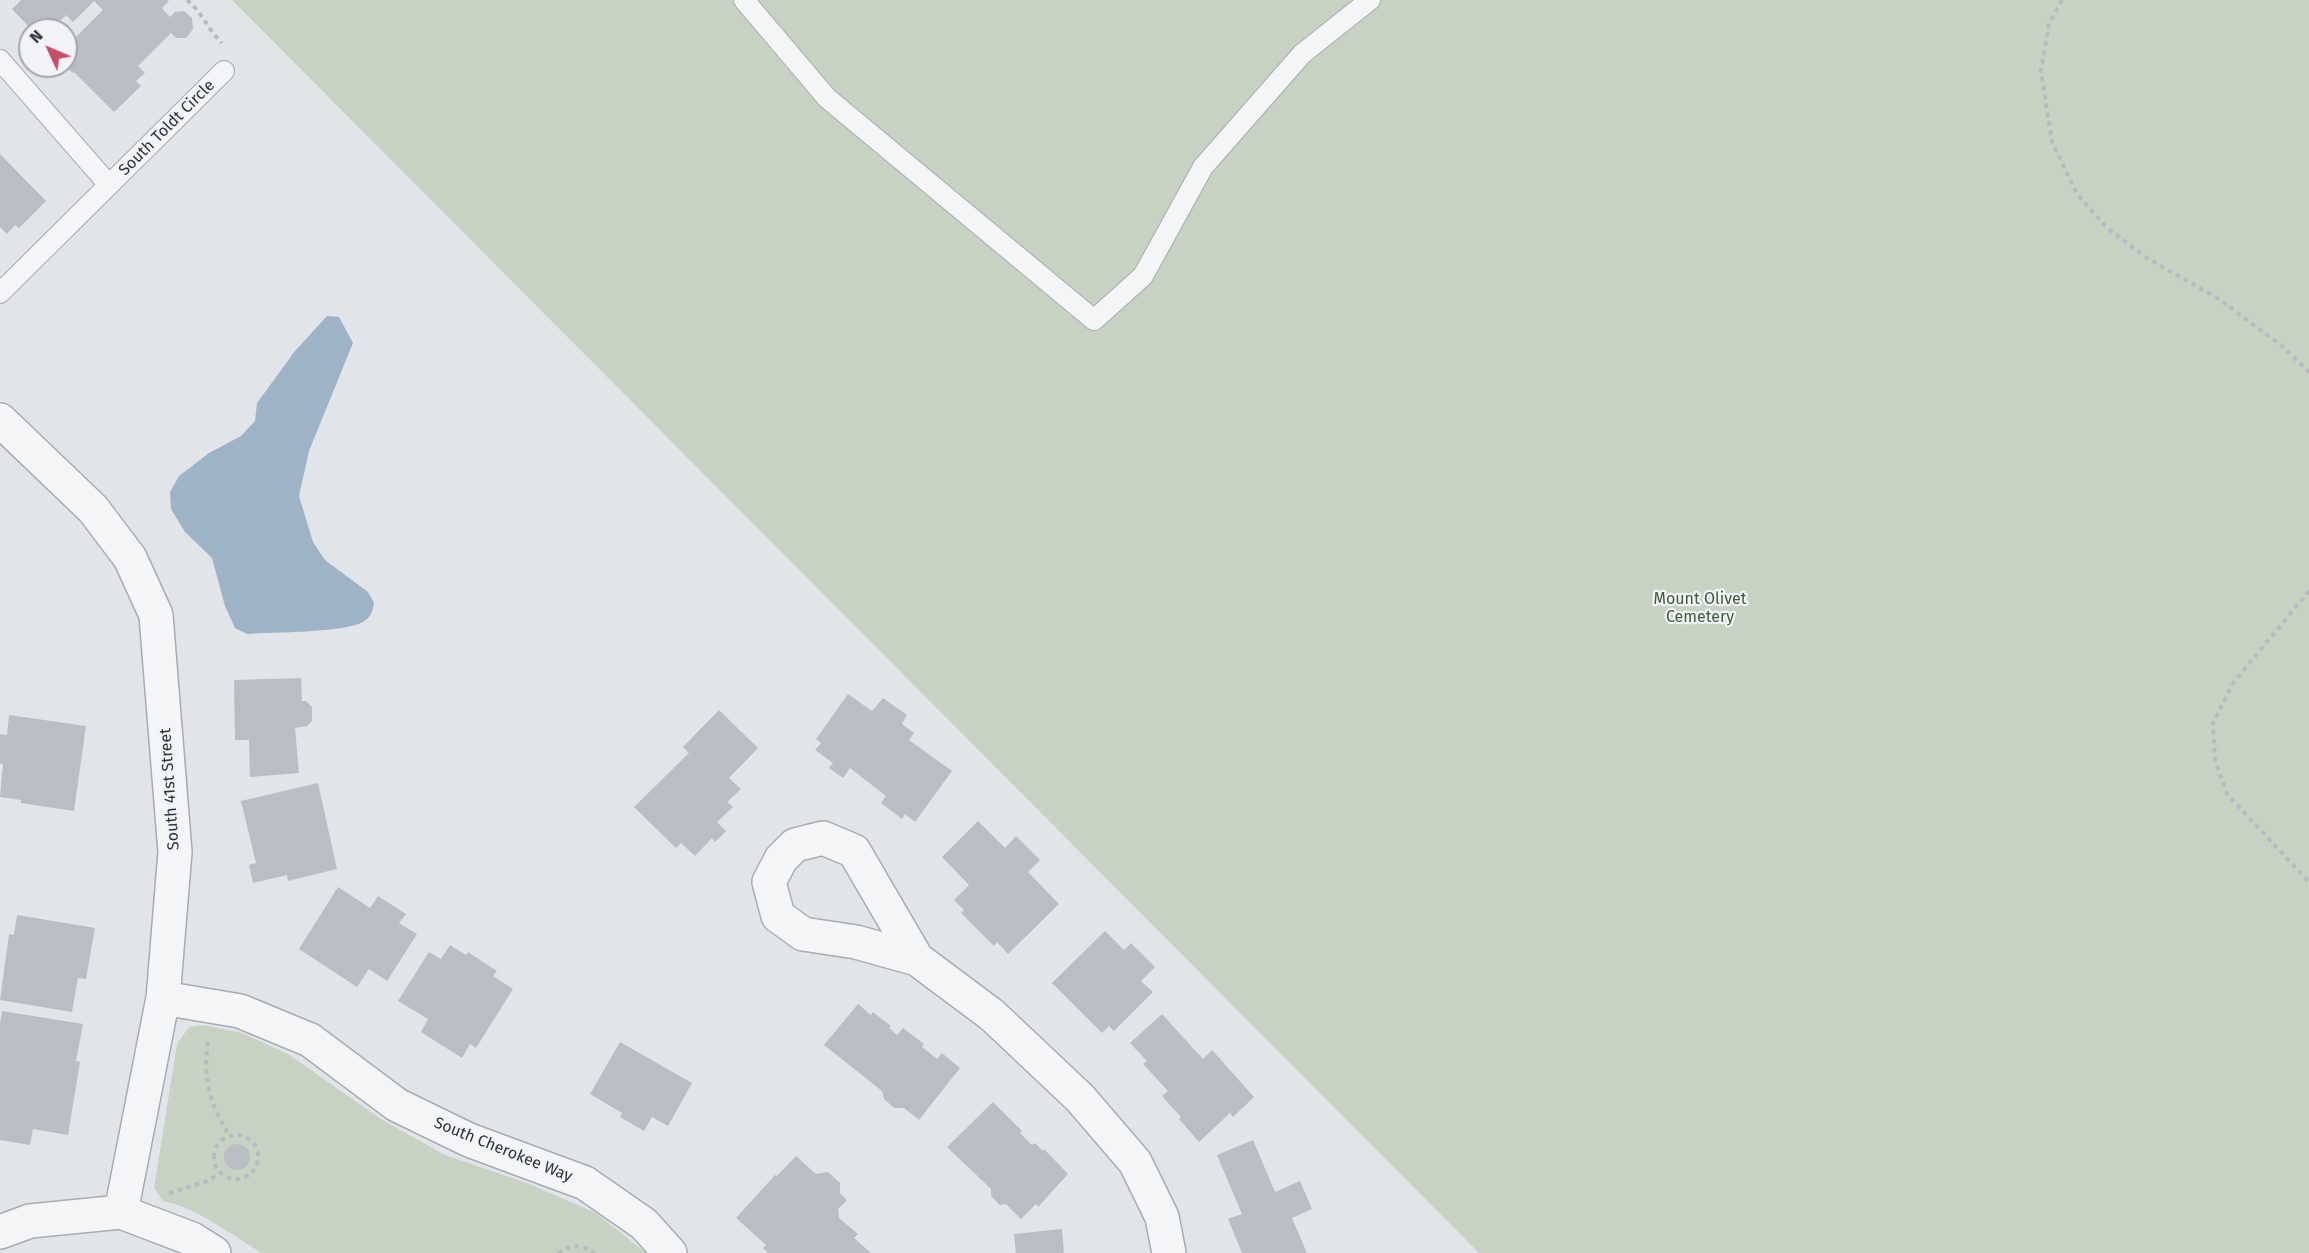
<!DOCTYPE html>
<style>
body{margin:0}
#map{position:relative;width:2309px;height:1253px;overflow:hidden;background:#e1e5e9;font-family:"Fira Sans",sans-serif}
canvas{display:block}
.north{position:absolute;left:18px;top:18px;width:60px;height:60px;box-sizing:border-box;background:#f1f3f6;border:2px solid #a1a6ad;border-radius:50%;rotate:314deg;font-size:16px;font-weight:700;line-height:24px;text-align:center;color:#2a333f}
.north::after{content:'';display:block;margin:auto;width:21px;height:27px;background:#c64e67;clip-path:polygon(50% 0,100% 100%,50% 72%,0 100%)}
</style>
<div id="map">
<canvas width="2309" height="1253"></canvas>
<div class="north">N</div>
</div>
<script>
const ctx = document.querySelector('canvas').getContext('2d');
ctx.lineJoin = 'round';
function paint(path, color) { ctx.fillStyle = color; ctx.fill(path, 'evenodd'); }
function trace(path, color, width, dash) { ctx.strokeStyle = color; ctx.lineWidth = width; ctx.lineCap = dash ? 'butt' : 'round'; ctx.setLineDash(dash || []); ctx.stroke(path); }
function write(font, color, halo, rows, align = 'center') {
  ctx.font = font + ' "Fira Sans",sans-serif'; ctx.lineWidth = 4.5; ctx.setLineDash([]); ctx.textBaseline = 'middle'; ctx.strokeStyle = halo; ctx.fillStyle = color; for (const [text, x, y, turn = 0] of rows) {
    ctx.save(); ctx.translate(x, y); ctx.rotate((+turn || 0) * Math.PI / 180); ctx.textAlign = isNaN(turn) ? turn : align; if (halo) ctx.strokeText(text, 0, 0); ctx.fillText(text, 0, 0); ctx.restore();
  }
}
paint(new Path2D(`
 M232,0H2309V1253H1479Z
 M203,1025L242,1033L288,1054L381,1119L445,1155L527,1183L596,1213L646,1253H262C234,1236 195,1207 163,1201L154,1188L177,1044L189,1027Z`), '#c8d2c3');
paint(new Path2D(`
 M327,316L339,317L353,343L309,451L299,496L313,542L325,560L368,592L374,603C373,611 370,618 363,622C343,633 273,632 247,634L235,628L225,606L212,558L185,532L171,509L170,492L179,476L209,453L241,436L255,421L257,403L295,351Z`), '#9eb4c6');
paint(new Path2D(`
 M21,0H167L169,1L162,8L170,17L175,12L184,11L192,18L193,29L186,38H176L171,33L138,66L145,73L136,81L141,86L114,112L74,72L73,73L66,67V47L103,10L94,1L73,22L66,15L51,30H32L12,9Z
 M0,154L46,201L19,228L15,225L7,234L0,227Z
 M301,678L302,701H306L312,707V721L307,726L295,728L299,773L250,777L249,740H235L234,680Z
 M848,694L872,711L883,698L907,715L902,724L914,733L909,740L952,771L915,822L905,814L902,819L881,803L886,796L850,768L843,778L829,768L833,763L815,750L821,743L816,739Z
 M719,710L758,748L729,778L741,789L727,802L733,807L717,822L726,831L715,842L712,838L695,856L681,843L676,848L634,807L689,753L683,747Z
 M9,715L86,726L74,811L21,803V800L0,797L3,764H0V734L7,735Z
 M318,783L337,869L288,881L287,875L253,883L249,865L256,863L241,801Z
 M978,821L1005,848L1016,836L1040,860L1028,872L1059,904L1008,954L997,942L994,946L961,913L964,910L954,900L969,885L942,857Z
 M338,887L370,908L378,896L406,914L399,923L417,934L387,981L369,969L357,987L299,949Z
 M17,915L95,928L86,979L78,978L72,1012L0,1000L9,934L14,935Z
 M1105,931L1124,950L1131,943L1155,967L1141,981L1153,992L1114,1031L1109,1026L1102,1033L1052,983Z
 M450,945L466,955L468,952L497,971L493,976L513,989L476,1048L470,1044L462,1058L421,1032L428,1019L398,1001L429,952L441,959Z
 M858,1004L871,1015L873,1012L891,1026L889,1028L897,1035L903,1028L924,1044L922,1047L937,1059L942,1053L960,1068L919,1120L904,1108H894L884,1099L882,1091L824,1045Z
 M2,1011L83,1024L76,1061L80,1062L68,1135L33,1129L30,1145L0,1140V1023Z
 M1162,1014L1203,1059L1212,1050L1254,1097L1233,1117L1230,1113L1199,1142L1179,1119L1181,1117L1162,1096L1168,1091L1143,1064L1147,1061L1130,1043Z
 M620,1042L692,1083L668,1126L652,1117L644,1131L620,1117L622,1113L590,1094Z
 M993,1102L1022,1131L1020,1133L1032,1145L1035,1143L1043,1151L1044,1149L1068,1174L1038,1207L1036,1204L1021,1219L1006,1204L1000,1205L991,1196V1189L947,1147Z
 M1253,1140L1275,1192L1300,1181L1312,1209L1292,1218L1307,1253H1242L1228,1219L1242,1214L1217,1155Z
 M224 1157a13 13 0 1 1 26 0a13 13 0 1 1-26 0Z
 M796,1156L816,1174L828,1172L840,1183V1193L847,1200L838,1209L839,1218L858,1234L854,1238L871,1253H768L763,1248L766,1245L736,1218L775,1175L777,1176Z
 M1062,1229L1064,1253H1016L1014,1234Z`), '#b9bec5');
const service = new Path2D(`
 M744,0L827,98L1094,320L1143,276L1203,167L1302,54L1370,0
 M0,60L109,185
 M0,293L224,71`);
const minor = new Path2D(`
 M0,420L93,509L130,558L156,615L175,852L163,998L121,1212
 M917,959L854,851L823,838L795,845L781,859L769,882L778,916L803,934L856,942L917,959L992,1015L1080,1098L1135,1162L1162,1217L1169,1253
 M163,998L240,1011L310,1040L397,1105L469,1140L585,1183L644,1224L670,1253
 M0,1232L30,1221L121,1212L192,1239L214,1253`);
trace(service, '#a6acb3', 22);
trace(minor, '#a6acb3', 36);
trace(new Path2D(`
 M187,0C202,12 208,30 222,43
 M2062,0L2049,24L2041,71L2052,142L2077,194L2106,227L2147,258L2219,299L2282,346L2309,372
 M2309,591L2233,683L2213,723L2215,760L2227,794L2309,882
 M208,1042C203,1080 209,1101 229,1135
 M214 1157a22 22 0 1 1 44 0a22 22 0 1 1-44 0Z
 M169,1193L208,1181L220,1173
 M558,1253C571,1244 581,1244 595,1253`), '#b7bbc0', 4, [4.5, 4.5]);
trace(service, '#f4f5f7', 20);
trace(minor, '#f4f5f7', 33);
write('16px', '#2a333f', '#f1f3f6', [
 ["South Toldt Circle",167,128,-45],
 ["South 41st Street",170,789,-94],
 ["South Cherokee Way",503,1150,22]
]);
write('16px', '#415a39', '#f1f3f6', [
 ["Mount Olivet",1700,600],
 ["Cemetery",1700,618]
]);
</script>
